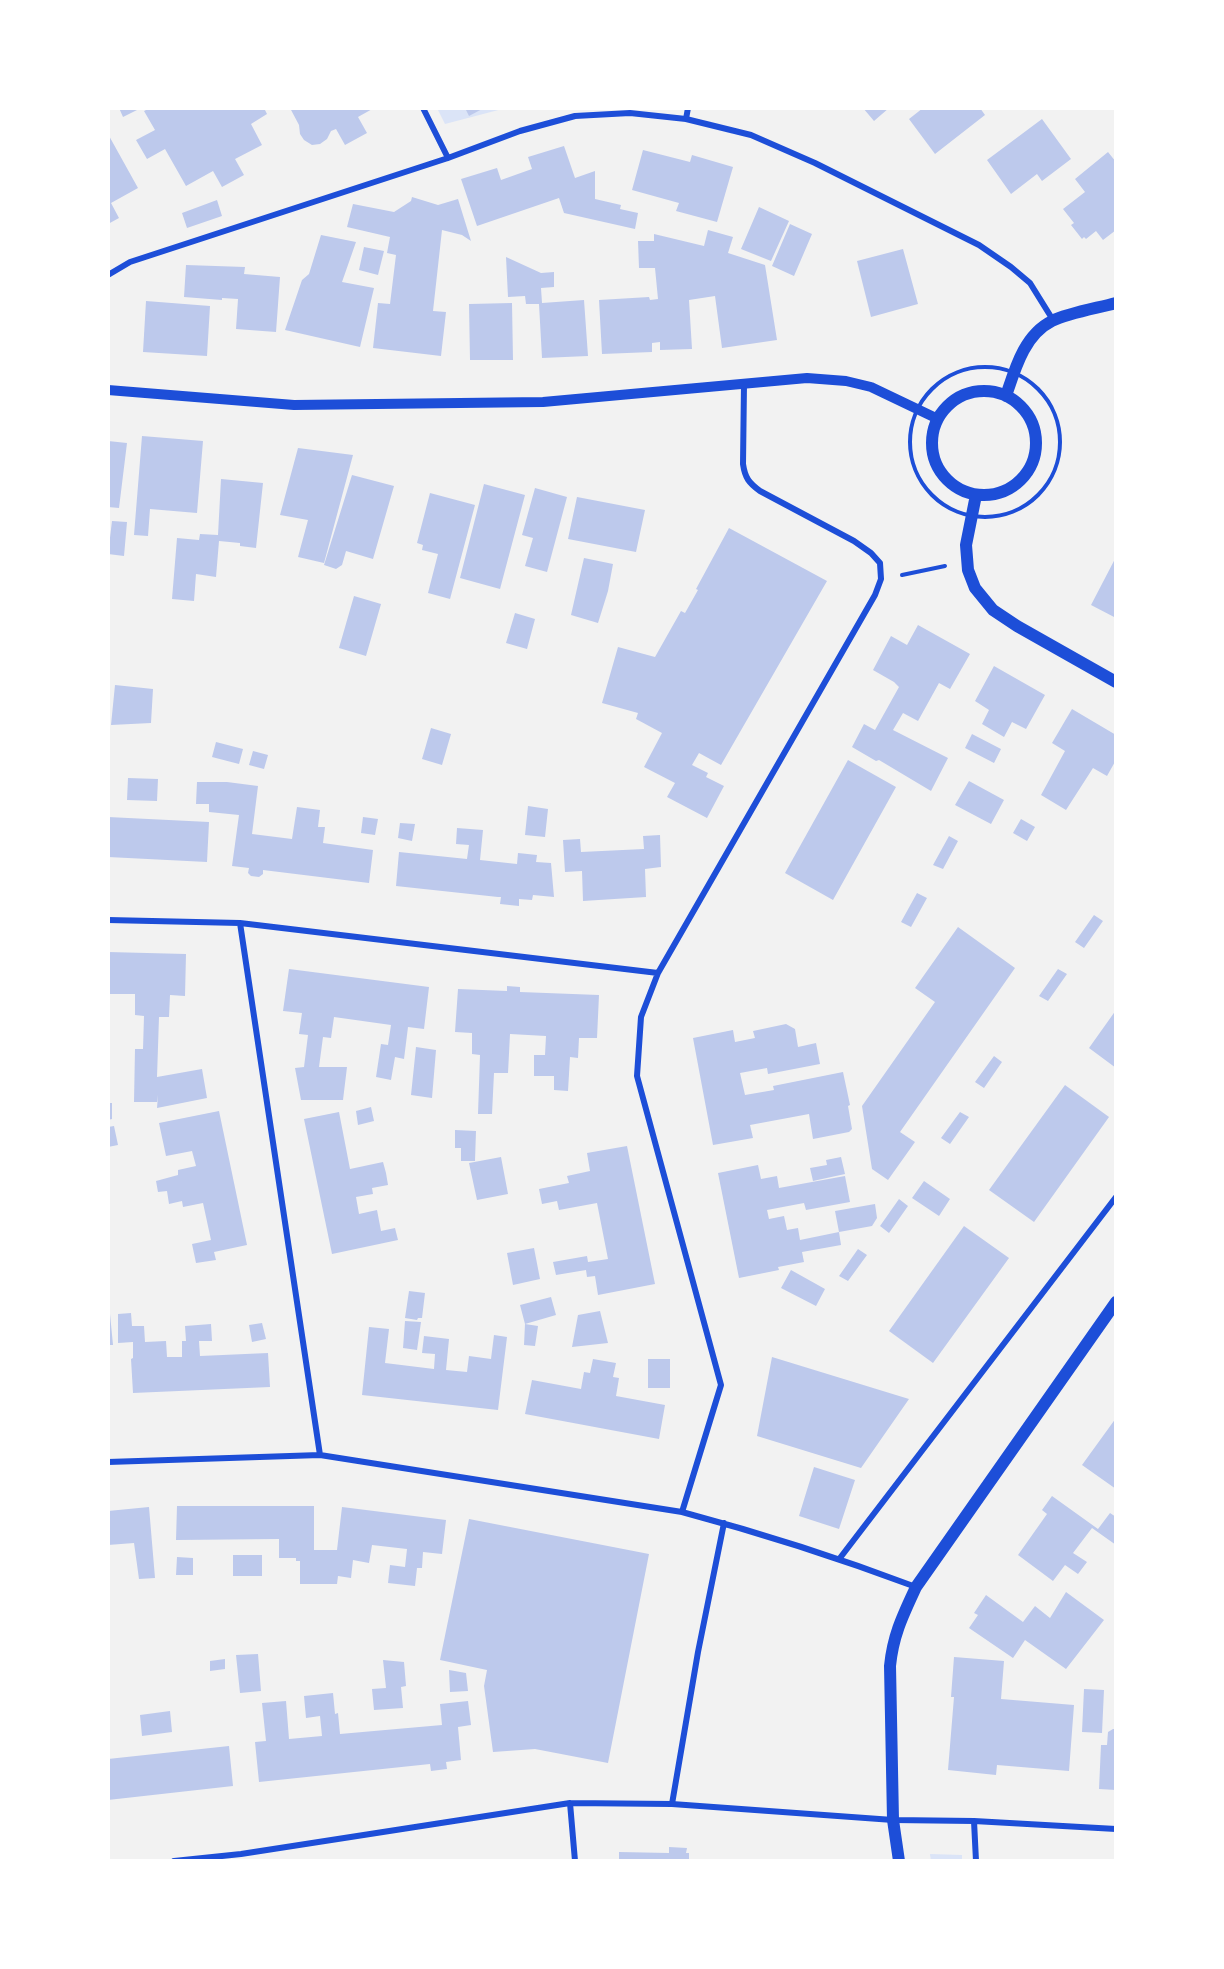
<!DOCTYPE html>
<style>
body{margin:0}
#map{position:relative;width:1224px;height:1969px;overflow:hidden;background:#f2f2f2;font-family:Cabin,sans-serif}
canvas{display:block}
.frame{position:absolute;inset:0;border:110px solid #fff;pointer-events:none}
</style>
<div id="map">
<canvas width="1224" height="1969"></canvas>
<div class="frame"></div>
</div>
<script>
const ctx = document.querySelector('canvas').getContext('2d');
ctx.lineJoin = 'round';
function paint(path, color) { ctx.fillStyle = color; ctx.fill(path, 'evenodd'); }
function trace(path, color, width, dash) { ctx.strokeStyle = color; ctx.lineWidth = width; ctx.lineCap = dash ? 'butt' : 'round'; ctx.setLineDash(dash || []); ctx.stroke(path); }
paint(new Path2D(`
 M437,108H506L445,124Z
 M930,1854L962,1855V1861H931Z`), '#dbe4f7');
paint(new Path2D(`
 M119,108H141L123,117Z
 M150,108H264L267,114L251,124L262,145L235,159L244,175L222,187L213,171L186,186L165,149L147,159L136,140L155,130L144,111Z
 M290,108H374L358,117L367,133L345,145L336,129L331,131L327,139L320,144L312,145L304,140L300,134L299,125Z
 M465,108H484L469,116Z
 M863,108H889L874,121Z
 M923,108H980L985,115L935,154L909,119Z
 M1042,119L1071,159L1042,181L1037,174L1011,194L987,160Z
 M108,134L138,188L111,203L119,218L108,224Z
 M564,146L575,178L595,171V199L621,205L620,209L638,213L635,229L564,213L559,198L477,226L461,179L497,168L501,180L532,169L528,157Z
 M643,150L690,162L692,155L733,167L717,222L676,211L679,203L632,190Z
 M1108,152L1116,162V215L1114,217L1116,220V230L1103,240L1096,231L1086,239L1084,237L1082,239L1071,225L1074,223L1063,209L1085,192L1075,179Z
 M412,197L438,205L458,199L471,241L462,235L442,230L433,311L446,312L441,356L373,348L378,303L390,304L396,255L387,253L390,237L347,227L353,204L394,212L411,201Z
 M217,200L222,216L187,228L182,213Z
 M759,207L789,221L771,261L741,249Z
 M790,224L812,234L794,276L772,266Z
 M708,230L733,237L728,253L765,265L777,340L722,348L715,296L689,300L692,349L660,350V342L652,343V352L602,354L599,300L649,297L650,300L658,299L655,268H639L638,241H654V234L704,246Z
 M321,235L356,242L342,282L374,288L360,347L285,330L302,280L309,274Z
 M364,247L384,251L378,275L359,270Z
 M903,249L918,304L871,317L857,261Z
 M506,257L541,273L554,272V287L541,288L542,303L584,300L588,356L542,358L539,304H526L525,296L508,297Z
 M186,265L245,267L244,274L280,277L276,332L236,329L238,299L222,298V300L184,297Z
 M146,301L210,306L207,356L143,352Z
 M512,303L513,360H470L469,304Z
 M142,436L203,441L197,513L150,509L148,536L134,535Z
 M108,441L127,443L119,508L108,507Z
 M298,448L353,455L324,563L298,557L308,520L280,515Z
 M352,475L394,486L373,559L346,551L342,565L336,569L324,565Z
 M221,479L263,483L256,548L240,546V543L219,541L216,577L196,574L194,601L172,599L177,538L199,540L200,534L218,535Z
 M484,484L525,495L500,589L460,578Z
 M535,488L567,497L547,572L525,566L533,538L522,535Z
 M430,493L475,505L450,599L428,593L438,554L422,550L423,545L417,543Z
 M577,497L645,510L636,552L568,539Z
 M112,521L127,522L124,556L108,554Z
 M729,528L827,581L721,765L699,753L692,765L708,773L706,777L724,786L707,818L667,797L675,783L644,767L662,733L636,719L638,713L602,703L618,647L655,657L681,611L685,613L698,590L696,589Z
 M1116,557V618L1091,605Z
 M584,558L613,564L608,591L598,623L571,615Z
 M354,596L381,604L366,656L339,648Z
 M515,613L535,619L527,649L506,643Z
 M918,625L970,654L950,689L939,683L918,721L903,713L893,730L948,758L931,791L879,760L876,761L852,747L864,724L875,730L899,687L894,682L873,670L891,636L907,645Z
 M994,666L1045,695L1026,729L1012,722L1004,737L982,724L989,710L975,701Z
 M115,685L153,689L151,723L111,725Z
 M1072,709L1116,735V760L1107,776L1093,768L1066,810L1041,795L1065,751L1052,743Z
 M431,728L451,734L442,765L422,759Z
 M972,734L1001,749L994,763L965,748Z
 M216,742L243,749L239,764L212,757Z
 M253,751L268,755L264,769L249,765Z
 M848,760L896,787L833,900L785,873Z
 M128,778L158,779L157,801L127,800Z
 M969,781L1004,800L991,824L955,805Z
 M197,782H227L258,786L252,834L292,839L297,807L320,810L318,827H325L323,843L373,850L369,883L263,870V874L259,877L251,876L248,873L249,868L232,866L239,815L209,812V804H196Z
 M528,806L548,809L545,837L525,835Z
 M108,817L209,822L207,862L108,857Z
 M363,817L378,819L375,835L361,833Z
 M1021,819L1035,827L1027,841L1013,833Z
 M400,823L415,824L412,841L398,838Z
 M457,828L483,830L480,860L517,864L518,853L537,855L536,862L551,863L554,897L533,895L532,900L519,899V906L500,904L501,897H498L396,886L399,852L467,859L469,845L456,844Z
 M660,835L661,867L645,869L646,897L583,901L582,871L565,872L563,840L580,839L581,852L644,849L643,836Z
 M949,836L958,841L943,869L933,865Z
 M917,893L927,898L911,927L901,922Z
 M1094,915L1103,921L1084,948L1075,942Z
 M958,927L1015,968L900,1132L915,1142L888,1180L872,1169L862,1106L935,1002L915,988Z
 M108,952L186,954L185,996L170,995L169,1017H159L157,1077L202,1069L207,1098L157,1108L158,1095L157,1102H134L135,1049H143L144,1016L135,1015V994H108Z
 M289,969L429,987L424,1029L408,1027L404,1059L395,1057L391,1080L376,1077L381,1044L388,1045L391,1025L334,1017L331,1038L323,1037L319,1067H347L343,1100H301L295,1068L304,1067L308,1035L299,1034L302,1013L283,1011Z
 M1058,969L1067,974L1048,1001L1039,996Z
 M507,986L520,987V992L599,995L597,1038H579L578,1058L570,1057L568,1091L554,1090V1076H534V1055H545L546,1036L510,1034L508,1073H494L492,1114H478L480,1055L472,1054V1033L455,1032L458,989L507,991Z
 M1116,1010V1068L1089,1048Z
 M786,1024L795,1029L798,1047L816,1043L820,1064L768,1074L767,1068L740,1073L745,1095L774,1090L773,1086L843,1072L850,1105L848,1106L852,1129L849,1132L813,1139L809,1114L750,1125L753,1138L713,1145L693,1038L733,1030L735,1042L755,1038L753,1031Z
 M416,1047L436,1050L432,1098L411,1095Z
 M994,1056L1002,1062L984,1088L975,1082Z
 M1065,1085L1109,1117L1034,1222L989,1190Z
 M108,1103H112V1119L108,1120Z
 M371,1107L374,1121L358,1125L356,1111Z
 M219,1111L247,1245L214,1252L216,1260L196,1263L192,1244L211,1240L203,1203L183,1207L182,1201L169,1204L167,1191L158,1192L156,1181L178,1175V1170L196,1166L192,1151L166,1156L159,1123Z
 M339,1112L350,1169L383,1162L386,1173L388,1185L372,1188L373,1194L356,1197L359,1214L377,1210L381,1231L395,1228L398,1240L332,1254L304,1119Z
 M960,1112L969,1117L950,1144L941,1138Z
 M114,1126L118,1145L108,1147V1127Z
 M455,1130L476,1131L475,1161H461V1148H455Z
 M627,1146L655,1284L598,1295L595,1276L587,1277L586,1270L556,1275L553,1262L587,1256L588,1262L608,1259L597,1203L559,1210L557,1201L542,1204L539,1189L569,1183L567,1176L590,1171L587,1153Z
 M501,1157L508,1194L477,1200L469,1163Z
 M841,1157L845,1174L813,1181L810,1168L827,1165L826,1160Z
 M758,1165L761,1179L777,1176L779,1188L845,1176L850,1202L806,1210L804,1203L767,1210L769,1219L784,1216L787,1230L798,1228L800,1240L839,1232L841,1245L802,1252L804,1262L778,1267L779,1270L739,1278L718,1173Z
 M924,1181L950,1199L939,1216L912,1198Z
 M899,1199L908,1206L889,1233L880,1226Z
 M875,1204L877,1218L872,1226L839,1232L835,1211Z
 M964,1226L1009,1258L933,1363L889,1331Z
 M534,1248L540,1279L513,1285L507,1253Z
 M858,1249L867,1255L848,1281L839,1276Z
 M791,1270L825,1289L816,1306L781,1288Z
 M409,1291L425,1293L422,1318H418L417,1320L405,1318Z
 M551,1297L556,1315L525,1324L520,1305Z
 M600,1311L608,1343L572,1347L578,1315Z
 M131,1313L132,1326H144L145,1342L166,1341L167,1357H182V1341H186L185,1326L211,1324L212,1341H199L200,1356L268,1353L270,1387L133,1393L131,1359L133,1358V1342L118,1343V1314Z
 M110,1314L113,1345H108V1315Z
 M405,1321L421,1322L417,1350L403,1348Z
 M262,1323L266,1339L252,1342L249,1325Z
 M525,1324L538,1326L535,1346L524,1345Z
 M369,1327L389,1329L385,1363L434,1369L435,1354L422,1353L424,1336L449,1339L446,1370L467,1372L469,1356L491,1359L494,1335L507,1337L498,1410L362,1395Z
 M772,1357L909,1399L861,1468L757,1436Z
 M593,1359L616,1363L613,1377L619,1378L616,1396L665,1405L659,1439L525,1414L532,1380L581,1389L584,1372L590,1373Z
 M648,1359H670V1388H648Z
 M1116,1418V1489L1082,1465Z
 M814,1467L855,1480L839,1529L799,1516Z
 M1052,1496L1098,1529L1110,1513L1116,1517V1545L1092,1528L1073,1553L1087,1562L1078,1574L1065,1565L1053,1581L1018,1555L1047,1514L1042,1510Z
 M177,1506H314V1550H337L342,1507L446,1520L442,1554L423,1552L422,1568H417L415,1586L388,1583L390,1565L405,1567L407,1549L372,1545L369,1563L353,1560L351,1578L338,1576L337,1584H300V1561H296V1558H279V1539L176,1540Z
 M149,1507L155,1578L139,1579L134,1543L108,1545V1511Z
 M469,1519L649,1554L608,1763L535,1749L493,1752L484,1686L487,1670L440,1660Z
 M233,1555H262V1576H233Z
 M177,1557L193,1558V1575H176Z
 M1066,1592L1104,1620L1066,1669L1025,1640L1013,1658L969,1628L978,1615L974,1613L986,1595L1023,1622L1035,1606L1050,1618Z
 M258,1654L261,1691L240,1693L236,1655Z
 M954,1657L1004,1661L1001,1699L1074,1705L1069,1771L997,1765L996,1775L948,1770L954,1697H951Z
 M225,1659V1669L210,1671V1661Z
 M383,1660L404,1662L406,1686L401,1687L403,1708L374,1710L372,1689L386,1688Z
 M449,1670L466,1673L468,1691L450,1692Z
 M1084,1689L1104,1690L1102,1733L1082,1732Z
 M333,1693L335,1714L338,1713L340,1734L442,1725L440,1704L468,1701L471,1725L458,1727L461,1760L446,1762L447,1769L431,1771L430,1764L259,1782L255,1742L266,1741L262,1703L286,1701L289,1739L322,1736L320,1716L306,1718L304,1696Z
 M170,1711L172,1732L142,1736L140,1715Z
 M1113,1729H1116V1790L1099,1789L1101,1745H1107L1108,1732Z
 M229,1746L233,1786L108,1800V1759Z
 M669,1847L687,1848L686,1853H689V1861H619V1852L669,1853Z`), '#bdc9ec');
trace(new Path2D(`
 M910 442a75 75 0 1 1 150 0a75 75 0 1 1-150 0Z
 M902,575L945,566`), '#1d4ed8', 4);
trace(new Path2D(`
 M423,108L448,158
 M686,119L688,108
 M108,275L130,262L448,158L520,131L575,116L630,113L686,119L751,135L815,163L979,245L1011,267L1030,283L1053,320
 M108,920L240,923L658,973
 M240,923L320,1455
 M108,1462L320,1455L682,1512C761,1533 839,1558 916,1587
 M682,1512L721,1385L637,1076L641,1017L658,973L875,595L881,579L880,563L871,553L854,541L760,491C749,483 745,478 743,464L744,384
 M840,1558L1116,1197
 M570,1803L575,1861
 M672,1804L698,1652L724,1523
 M974,1821L976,1861
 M174,1861L241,1854L570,1803L672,1804L893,1820L974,1821L1116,1829`), '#1d4ed8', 6);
trace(new Path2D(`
 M108,390L294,405L543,402L807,378L846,381L871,387L938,419`), '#1d4ed8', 10);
trace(new Path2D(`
 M932 443a52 52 0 1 1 104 0a52 52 0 1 1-104 0Z
 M1006,396C1015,369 1024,335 1052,321C1068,313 1098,308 1116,303
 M976,495L966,545L968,570L975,588L993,610L1017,626L1116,682
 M899,1861L893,1820L890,1666C893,1635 903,1615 916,1587L1116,1302`), '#1d4ed8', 12);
</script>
